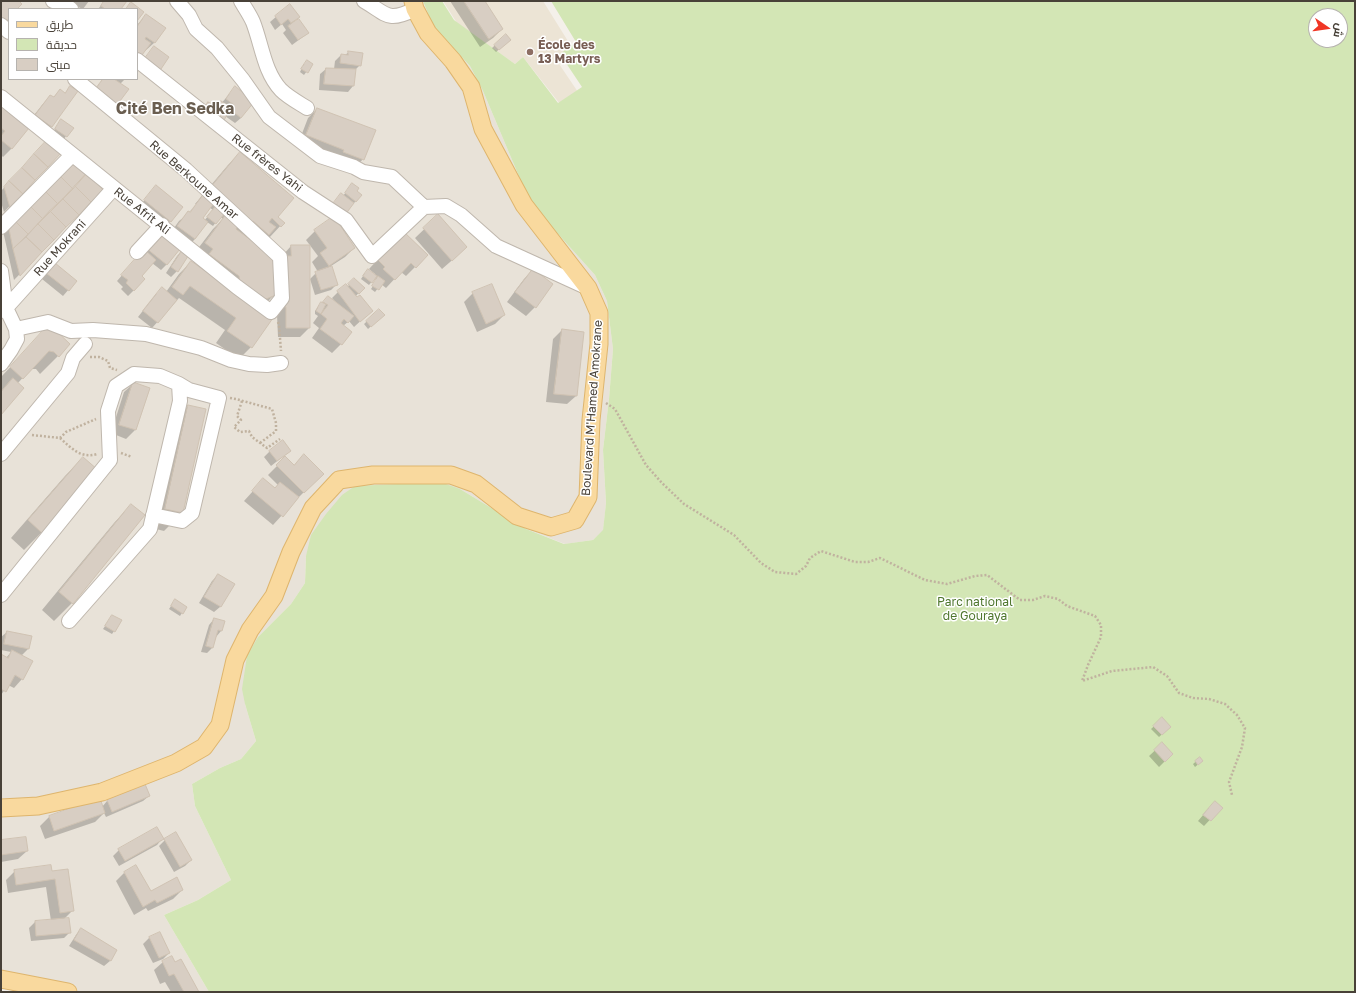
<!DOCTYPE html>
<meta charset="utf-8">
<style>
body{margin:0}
#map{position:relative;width:1356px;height:993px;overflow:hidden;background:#f4f0ea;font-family:"Golos Text",Cairo,sans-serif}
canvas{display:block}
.frame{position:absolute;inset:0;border:2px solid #484138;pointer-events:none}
.legend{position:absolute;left:8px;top:8px;width:130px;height:72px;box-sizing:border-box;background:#fff;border:1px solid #b6b3af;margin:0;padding:5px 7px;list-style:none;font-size:12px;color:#484138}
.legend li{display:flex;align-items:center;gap:8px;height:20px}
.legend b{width:20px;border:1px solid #b6b3af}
.north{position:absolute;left:1308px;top:8px;width:40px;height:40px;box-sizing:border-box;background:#fff;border:1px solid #b6b3af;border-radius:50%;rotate:103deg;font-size:11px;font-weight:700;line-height:16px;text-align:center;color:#484138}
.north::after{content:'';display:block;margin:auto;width:14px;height:18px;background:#f03625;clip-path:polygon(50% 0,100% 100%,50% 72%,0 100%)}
</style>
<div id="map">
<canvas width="1356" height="993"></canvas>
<div class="frame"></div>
<ul class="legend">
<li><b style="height:5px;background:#f9d99e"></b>طريق</li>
<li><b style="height:11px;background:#d3e6b5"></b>حديقة</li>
<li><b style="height:11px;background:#d8cec3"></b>مبنى</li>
</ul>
<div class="north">ش</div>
</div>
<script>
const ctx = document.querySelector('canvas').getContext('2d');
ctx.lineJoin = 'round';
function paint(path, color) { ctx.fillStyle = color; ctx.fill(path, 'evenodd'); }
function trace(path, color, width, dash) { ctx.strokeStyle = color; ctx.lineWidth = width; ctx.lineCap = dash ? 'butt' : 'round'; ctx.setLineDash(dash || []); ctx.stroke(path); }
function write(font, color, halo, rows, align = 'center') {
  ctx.font = font + ' "Golos Text",sans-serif'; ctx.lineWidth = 3; ctx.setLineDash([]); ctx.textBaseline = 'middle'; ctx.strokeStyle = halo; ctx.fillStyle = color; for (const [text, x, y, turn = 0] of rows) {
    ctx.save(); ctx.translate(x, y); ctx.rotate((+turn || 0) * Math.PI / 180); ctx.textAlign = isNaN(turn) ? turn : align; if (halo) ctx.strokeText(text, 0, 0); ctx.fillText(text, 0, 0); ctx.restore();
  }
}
paint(new Path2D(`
 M1,1H423L433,26L470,66L483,91L526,193L549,224L595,275L607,301L613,349L609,399L603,450L606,503L603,531L593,540L565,544L526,529L460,489L306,556L305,583L291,604L258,637L245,704L256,741L241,759L220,768L192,784L195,806L231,880L198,900L164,915L209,992H68L1,979ZM9,9H137V79H9Z`), '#e8e2d8');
paint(new Path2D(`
 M443,1H543L571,46L555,58L578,92L560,104L523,57L515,64L457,23Z`), '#ece4d5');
paint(new Path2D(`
 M423,1H442L454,20L515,64L523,57L558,103L582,87L560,54L576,42L551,1H1355V992H209L164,915L198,900L231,880L195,806L192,784L220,768L241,759L256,741L245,704L242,689L247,656L258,637L291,604L305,583L306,556L311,535L326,514L342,495L355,486L440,482L460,489L526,529L564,544L593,540L603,530L606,503L603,450L609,399L613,349L607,301L595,275L549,224L526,193L483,91L470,66L433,26ZM1316,16H1340V40H1316Z`), '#d3e6b5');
paint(new Path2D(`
 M75,1H89L83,9L73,5Z
 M105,1H126L120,9H98Z
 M450,1H484L502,29L493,38L480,47Z
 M290,5L298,17L291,25L308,33L292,45L283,33L286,30L282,24L275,30L270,22Z
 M146,15L164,28L154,43L145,51H144L137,59V25Z
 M506,35L510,40L496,52L492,48Z
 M349,52L360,65L354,71L353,86L348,92L319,90L320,74L326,69H334L335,61L341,55H345Z
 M304,64H312L304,75L300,72Z
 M103,79H125L120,84L90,97Z
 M71,87L51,126L42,135L27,124L42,105L50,96L53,98L60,90L64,94Z
 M235,88L241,118L235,123L225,116L203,109L209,104L217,108ZM224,108L229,111L227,114L222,111Z
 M1,107L12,148L3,157L1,155Z
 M317,109L363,159L355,168L298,144L308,118Z
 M59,123L66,136L64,139L53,132Z
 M42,147L59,153L4,212L1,202V191Z
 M240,153L276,217L283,223L269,238L283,255L291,246L309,328L300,337H278L276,293L263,306L271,318L251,347L239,359L216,343L225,330L179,298L152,328L138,317L156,294L166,292L179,274L191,262L198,267L202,262L193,255L213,229L223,219L220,217L213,226L207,222L195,239L186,248L169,235L179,221L189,213L195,205L186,216L188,217L197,204H195L228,165ZM209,207L213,210L204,221L201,219Z
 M156,186L182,207L165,227L139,207Z
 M350,187L355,191L356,201L353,204L343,196Z
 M102,190L14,280L3,231Z
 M438,216L457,256L442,269L415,238Z
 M315,231L354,248L345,257L331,266L337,284L331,290L315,295L310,279L316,273L318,272L312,262L318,256L306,240Z
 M154,239L167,264L161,270L152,263L141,276L134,290L128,296L121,289L123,287L117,281Z
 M394,242L427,255L406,276L401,272L386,288L381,284L375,292L371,289L377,280L375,278L369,285L361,279L365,273L374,275L375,274L369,269Z
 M183,250L188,254L177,271L171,277L166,273L177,256Z
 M49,270L76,281L63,296L42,279Z
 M533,270L552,285L535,307L526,316L507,302L524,279Z
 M354,280L363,288L355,297L366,316L354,327L349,321L343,326L341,344L332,353L312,338L319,328L313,323L318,316L315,314V311L319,306L328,298L337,304L332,298L338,292L347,287Z
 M473,293L504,315L495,324L477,332L464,302Z
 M379,310L383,315L368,329L364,324Z
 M49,326L58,356L40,374L36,369H31L17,384L1,413V377Z
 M562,330L576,396L567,404L546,402L553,339Z
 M133,384L149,389L135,430L126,439L111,433L124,392Z
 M188,406L182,513L164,531L148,527L171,424Z
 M270,451H290L271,466L264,457Z
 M83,458L42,532L24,550L11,538L65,476Z
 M285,458L294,466L322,474L294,502L273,525L244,501L263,480L274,489L278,485L268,475Z
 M131,505L72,603L54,621L42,610L114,523Z
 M218,575L233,584L220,607L214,612L199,603L212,581Z
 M173,603L182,613L180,616L169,609Z
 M112,616L121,621L112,634L103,629Z
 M214,619L221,631L216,637L212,648L207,653L201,652L209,625Z
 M7,632L31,637L28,649L21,656L22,679L14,688L8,685L1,695V655L6,658L11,652L1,650V637Z
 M1162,719L1170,727L1159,737L1151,729Z
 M1162,744L1172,754L1159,767L1149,756Z
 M1200,758L1202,761L1195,767L1193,764Z
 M149,796L143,801L106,817L104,813L95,822L45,839L40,826L49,817L102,807L107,801Z
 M1209,808H1221L1204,826L1198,821Z
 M162,839L157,845L119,866L113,856L119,850Z
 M165,840L191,860L185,866L174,872L159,846Z
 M1,841L27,851L18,859L1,862Z
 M67,870L73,910L63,920L70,932L64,938L31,941L29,928L35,922L51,921L46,887L8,893L6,880L15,871L51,872Z
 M124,873L150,892L182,890L173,899L148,911L146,908L134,915L116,881Z
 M81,929L116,950L110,961L104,966L69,946L76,935Z
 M159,933L169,953L163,959L153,963L143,944L149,938Z
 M163,962L175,963L197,992H171L165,982L160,984L154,970Z`), '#0003');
const building = new Path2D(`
 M1,1H19L22,4L17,9H9V18L6,22L1,17Z
 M104,1H127L121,9H103L104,8L101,6Z
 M464,1H485L503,29L489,39Z
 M131,2L144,12L137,21V9H126Z
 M290,4L300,17L291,23L288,19L281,25L275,16Z
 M146,14L166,28L155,43L146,37L145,39L151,43L142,55L137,52V27Z
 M299,19L309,33L298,40L288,26Z
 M506,34L511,40L499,50L494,45Z
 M154,46L169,57L159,72L143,61Z
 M348,51L363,53L361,66L340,63L341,54L348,55Z
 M307,60L313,64L308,73L301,69Z
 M326,68L356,69L354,86L324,84Z
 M103,79H114L129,89L117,105L95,90Z
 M70,86L78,91L52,127L35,115L50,95L54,97L60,89L65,93Z
 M235,86L254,102L241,118L230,109L234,105L226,99Z
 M221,101L227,105L224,110L218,106Z
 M208,102L228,113L223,122L204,111Z
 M1,105L29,128L12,149L1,140V136L5,131L1,128Z
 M317,108L376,130L364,160L343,152L344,150L306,135Z
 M61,119L74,128L67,137L55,129Z
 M47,140L61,153L48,167L34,154Z
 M240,152L294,198L278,217L285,223L281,227L272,218L269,222L276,227L269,235L253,221L251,223L211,187Z
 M34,154L48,167L35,180L22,168Z
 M73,159L87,173L73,189L58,174Z
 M22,168L35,180L23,194L9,181Z
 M87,173L103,190L91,202L75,186Z
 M58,174L73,189L58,204L43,189Z
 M9,181L23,194L10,208L4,187Z
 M352,183L359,188L357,191L362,195L356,202L345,193Z
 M156,185L183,207L171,222L144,200Z
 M75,186L91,202L79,215L63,199Z
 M43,189L58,204L43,219L28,204Z
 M341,193L354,203L345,215L332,205Z
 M203,195L214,203L203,218L208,222L195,239L177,226L188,211L190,212Z
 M63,199L79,215L66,227L50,211Z
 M28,204L43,219L28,234L13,219Z
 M216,206L225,213L216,224L207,217Z
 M50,211L66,227L54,240L38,224Z
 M438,214L467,247L452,261L423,228Z
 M225,216L238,226L236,229L276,259V295L261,301L240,284L239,276L209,254L213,249L205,243Z
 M334,216L355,248L329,266L320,253L327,248L314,230Z
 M13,219L28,234L13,249L8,224Z
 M38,224L54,240L42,252L26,237Z
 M403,231L428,255L416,268L411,263L395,280L383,269L385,267L377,259Z
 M159,232L180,249L167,265L146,248Z
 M26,237L42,252L20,276L13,249Z
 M291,245H310V328H286V307H285L284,256H291Z
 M144,249L156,260L142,276L145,279L134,291L126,283L128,280L121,275Z
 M183,249L190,253L178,272L171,267Z
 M191,261L273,318L252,348L227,331L236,318L190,286L183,295L172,287Z
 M55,263L77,281L69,291L46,273Z
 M332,266L338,285L321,290L315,272Z
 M368,269L377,276L372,283L363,276Z
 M533,269L553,284L536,308L515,292Z
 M378,276L385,281L379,290L372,286Z
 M354,278L365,288L359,294L348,284Z
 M346,284L357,297L360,295L373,311L360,322L337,291Z
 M492,284L505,315L486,324L472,292Z
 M162,287L177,300L158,323L143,311Z
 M328,296L354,316L348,323L344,319L341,323L352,332L342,345L320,329L327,319L321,314L328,305L323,302Z
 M321,302L326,304L321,314L316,311Z
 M379,309L385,315L371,327L366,321Z
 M49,324L70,344L59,357L54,352L49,351L23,379L10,367Z
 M562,329L584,332L577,396L554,394Z
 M13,378L24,388L1,415V392Z
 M133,382L150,388L136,430L119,425Z
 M188,405L206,409L183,513L165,509Z
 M283,440L291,451L277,461L269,451Z
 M304,454L324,474L304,493L276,465L285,456L294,465Z
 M83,457L98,470L42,533L28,520Z
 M263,478L275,488L280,482L299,497L283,517L252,491Z
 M131,504L145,515L73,604L59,592Z
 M218,574L235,584L221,607L204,597Z
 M175,599L187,607L183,614L171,606Z
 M112,615L122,620L115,632L105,626Z
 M214,618L225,621L222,631L218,630L213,648L206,646Z
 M7,631L32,636L29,649L4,644Z
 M12,650L33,661L23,680L15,675L6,692L1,689V654L8,658Z
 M1162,717L1171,727L1162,735L1153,726Z
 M1162,742L1173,754L1165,762L1154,750Z
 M1200,757L1203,761L1198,765L1195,761Z
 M145,784L150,796L112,812L107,800Z
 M100,798L105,813L54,831L49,816Z
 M1215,801L1223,808L1211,821L1203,815Z
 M157,827L164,839L125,861L118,849Z
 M176,832L192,860L180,867L164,839Z
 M26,837L28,851L1,855V840Z
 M51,865L52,871L68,869L74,911L60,913L55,879L16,885L14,870Z
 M136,865L151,891L177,877L183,890L157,903L155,900L143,907L124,872Z
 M69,918L71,933L36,936L35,921Z
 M81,928L117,950L111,961L74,940Z
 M160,932L170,953L159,958L149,937Z
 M172,956L175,962L181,959L199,992H184L174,974L169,976L162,961Z`);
paint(building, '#d8cec3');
trace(building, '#d0c3b3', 1);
const minor = new Path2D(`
 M53,1L67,6L71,9
 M177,1L189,15L196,29L217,48L243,80L269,117L320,156L354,167L363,172L392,177L424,207L446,206L461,215L496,246L588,288
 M241,1C245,8 250,15 253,22C262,45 264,72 281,90C288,97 299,103 307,108
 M364,1C387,14 387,23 415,9
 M1,25L9,32
 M137,60L303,192L346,220L372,256L424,207
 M1,97L237,287L271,312L282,298L280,257L186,170L75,79
 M1,227L72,155
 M137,252L162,225
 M1,271L6,308L16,329L17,339L11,350L1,364
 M1,311L6,308L113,189
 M16,329L48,322L71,331L93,330L146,334L201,348L231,360L249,364L267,365L281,363
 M1,454L68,373L73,358L85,344
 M153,515L182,521L192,513L219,398L189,390L179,384
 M1,595L110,460L108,411L116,386L134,374L160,376L179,384L180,401L150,529L69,621`);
const major = new Path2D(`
 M1,808L38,806L102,792L176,763L204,747L220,725L235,660L250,630L274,596L291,552L313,508L339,480L373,475H451L476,484L517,516L551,527L575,520L588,497L591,420L599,344V313L588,288L524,205L483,129L471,87L453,61L428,33L415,9L413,1
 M1,979L68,992`);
trace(minor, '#bfb7ad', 16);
trace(major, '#deb56d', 19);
trace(new Path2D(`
 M278,322L279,325L281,351
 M90,357H99L108,361L110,368L117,370
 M230,398L236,399L272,409L276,423V431L260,443
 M242,401L237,416L241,420L234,427L240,432L249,431L252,437L267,448L280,439
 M606,403L615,409L646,465L662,483L684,504L734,535L761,563L775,572L796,574L806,566L810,558L821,551L855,562H868L880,558L925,580L947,584L975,576L987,575L1020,600H1033L1045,596L1058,599L1067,606L1095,616L1101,625V637L1088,665L1082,681L1112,671L1153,667L1167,676L1179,693L1193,698L1209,699L1225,704L1237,715L1245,728L1242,747L1229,782L1232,795
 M32,435L60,438L66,432L96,419
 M60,438C71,448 81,459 97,454
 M121,453L132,457`), '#c0b29f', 2.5, [2, 2]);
trace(minor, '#fff', 14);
trace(major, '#f9d99e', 17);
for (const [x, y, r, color] of [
 [530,52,4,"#8d6e63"]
]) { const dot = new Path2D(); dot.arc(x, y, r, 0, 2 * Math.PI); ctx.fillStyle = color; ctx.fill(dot); trace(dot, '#fff', 1.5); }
write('bold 12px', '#785e54', '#fff', [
 ["École des",538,45],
 ["13 Martyrs",538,59]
], 'left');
write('12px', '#484138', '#fff', [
 ["Rue frères Yahi",267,163,38],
 ["Rue Berkoune Amar",194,180,41],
 ["Rue Afrit Ali",142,211,38],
 ["Rue Mokrani",60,248,-48],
 ["Boulevard M'Hamed Amokrane",592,408,-86]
]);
write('12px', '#4f772e', '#fff', [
 ["Parc national",975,602],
 ["de Gouraya",975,616]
]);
write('bold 16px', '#6a5e50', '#fff', [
 ["Cité Ben Sedka",175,109]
]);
</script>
